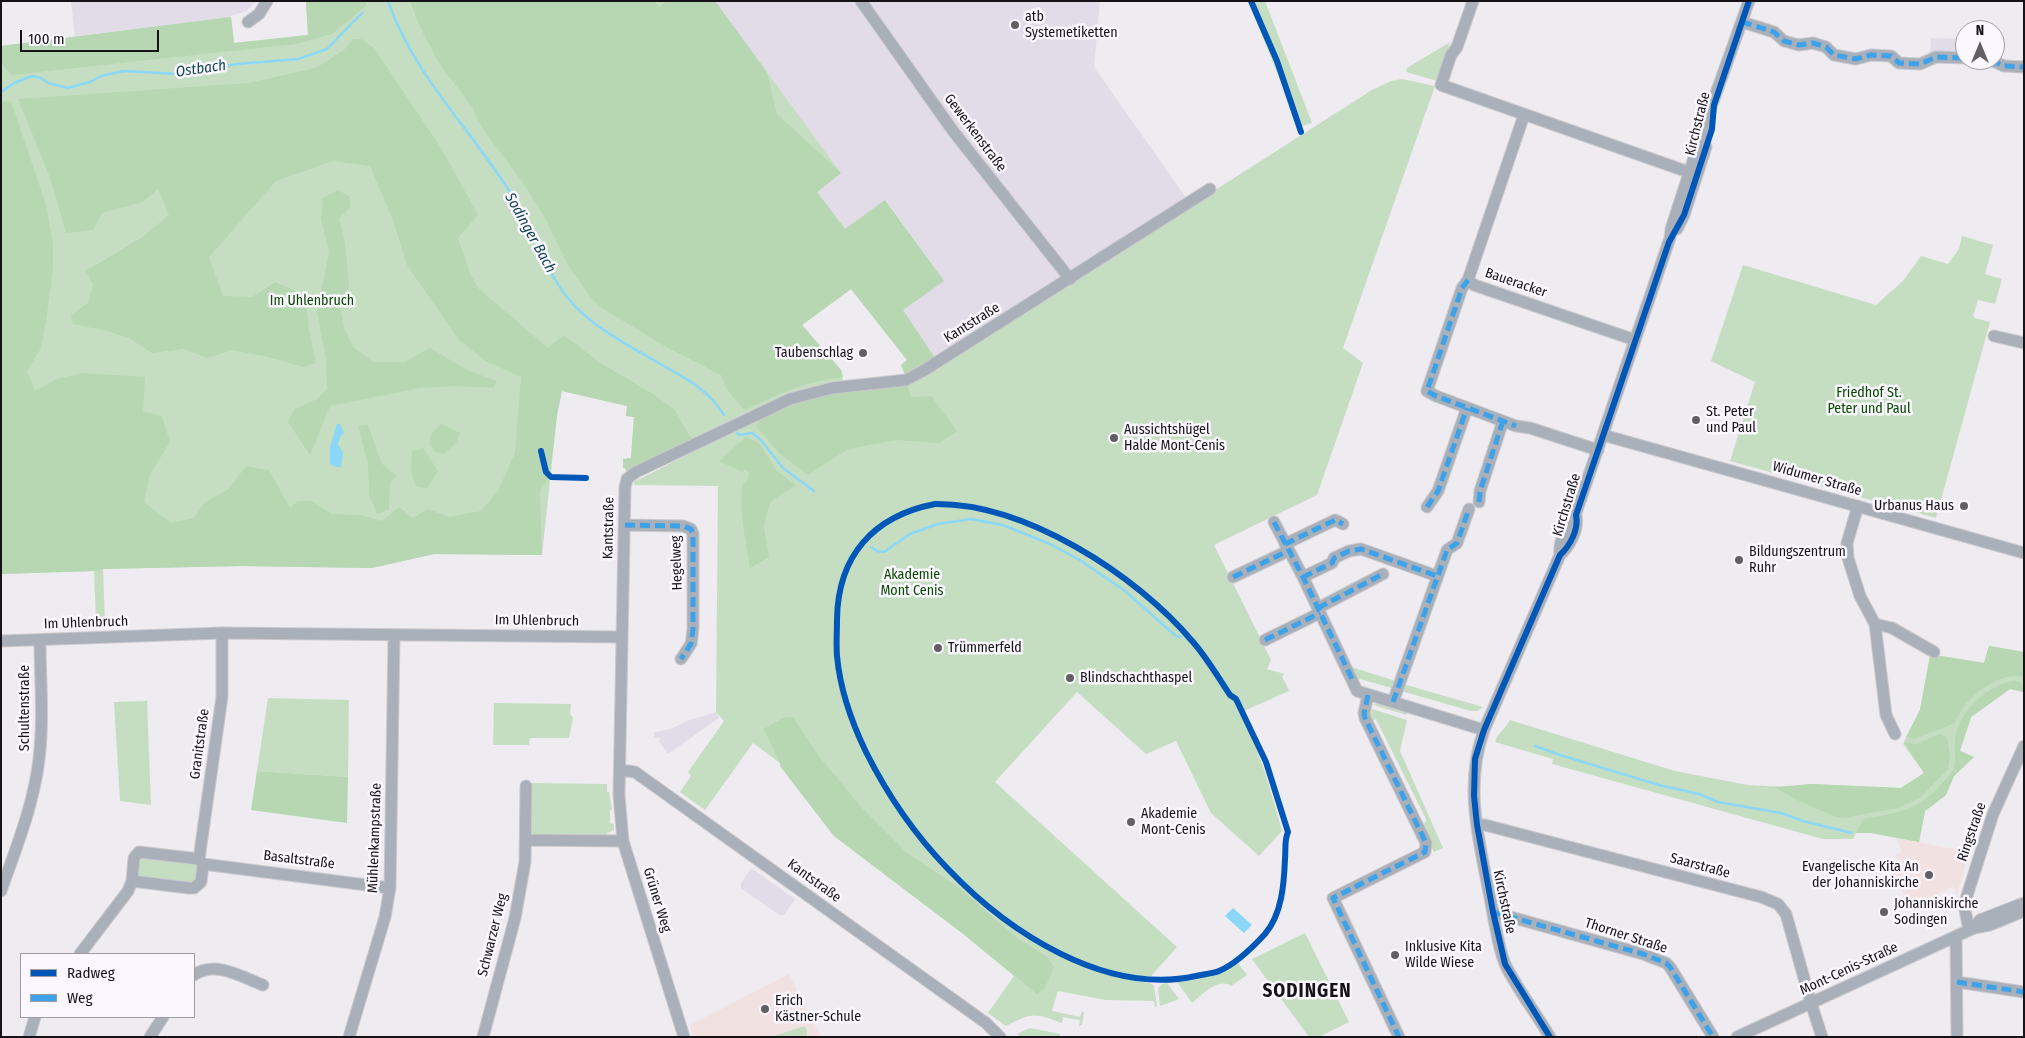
<!DOCTYPE html>
<meta charset="utf-8">
<style>
body{margin:0}
#map{position:relative;width:2025px;height:1038px;overflow:hidden;background:#eeebf1;font-family:"Fira Sans Condensed",sans-serif}
canvas{display:block}
.frame{position:absolute;inset:0;border:2px solid #151317;pointer-events:none}
.legend{position:absolute;left:20px;top:953px;width:175px;height:65px;box-sizing:border-box;background:#fbf7ff;border:1px solid #9f9ca2;margin:0;padding:6px 9px;list-style:none;font-size:15px;color:#151317}
.legend li{display:flex;align-items:center;gap:10px;height:25px}
.legend b{width:25px;border:1px solid #9f9ca2}
.north{position:absolute;left:1955px;top:20px;width:50px;height:50px;box-sizing:border-box;background:#fbf7ff;border:1px solid #9f9ca2;border-radius:50%;rotate:0deg;font-size:14px;font-weight:700;line-height:20px;text-align:center;color:#151317}
.north::after{content:'';display:block;margin:auto;width:18px;height:22px;background:#615f63;clip-path:polygon(50% 0,100% 100%,50% 72%,0 100%)}
.scale{position:absolute;left:20px;top:30px;width:139px;height:22px;box-sizing:border-box;border:2px solid #151317;border-top:0;padding-left:6px;font-size:15px;line-height:18px;white-space:nowrap;color:#151317;-webkit-text-stroke:4px #fbf7ff;paint-order:stroke}
</style>
<div id="map">
<canvas width="2025" height="1038"></canvas>
<div class="frame"></div>
<ul class="legend">
<li><b style="height:6px;background:#0057b8"></b>Radweg</li>
<li><b style="height:6px;background:#3da2ea"></b>Weg</li>
</ul>
<div class="north">N</div>
<div class="scale">100 m</div>
</div>
<script>
const ctx = document.querySelector('canvas').getContext('2d');
ctx.lineJoin = 'round';
function paint(path, color) { ctx.fillStyle = color; ctx.fill(path, 'evenodd'); }
function trace(path, color, width, dash) { ctx.strokeStyle = color; ctx.lineWidth = width; ctx.lineCap = dash ? 'butt' : 'round'; ctx.setLineDash(dash || []); ctx.stroke(path); }
function write(font, color, halo, rows, align = 'center') {
  ctx.font = font + ' "Fira Sans Condensed",sans-serif'; ctx.lineWidth = 5; ctx.setLineDash([]); ctx.textBaseline = 'middle'; ctx.strokeStyle = halo; ctx.fillStyle = color; for (const [text, x, y, turn = 0] of rows) {
    ctx.save(); ctx.translate(x, y); ctx.rotate((+turn || 0) * Math.PI / 180); ctx.textAlign = isNaN(turn) ? turn : align; if (halo) ctx.strokeText(text, 0, 0); ctx.fillText(text, 0, 0); ctx.restore();
  }
}
paint(new Path2D(`
 M71,1H257L246,11L219,20L75,36Z
 M715,1H1100L1094,67L1187,199L935,358L903,310L944,281L886,200L845,229L816,192L841,173Z
 M1931,38L1965,39V54L1930,53Z
 M716,712L719,718L668,754L658,740L661,738H654V732L671,729L687,721Z
 M751,868L795,899L784,915H779L741,888V883Z`), '#e1dce7');
paint(new Path2D(`
 M1896,838L1969,852L1957,895L1953,887L1909,907L1892,869L1895,867L1893,863L1898,860L1896,855L1902,852Z
 M789,974L821,1037H693L690,1025Z`), '#f1e2e1');
paint(new Path2D(`
 M306,1H715L841,173L817,192L845,229L885,200L944,281L903,310L935,358L901,365L907,360L851,289L802,325L841,370L843,384L744,414L626,471L625,468H623V459L631,458L634,417L626,416L627,406L562,391L557,415L542,555L434,554L372,568L240,566L103,569L105,626L103,627L102,620H96L94,571L1,574V46L231,17L234,43L308,35Z
 M1248,1H1265L1312,123L1299,127Z
 M1450,42L1437,81L1406,72L1407,68Z
 M1402,79L1435,86L1343,348L1363,363L1317,495L1214,545L1271,660L1267,669L1285,674L1282,676L1289,691L1239,713C1260,749 1271,791 1282,831L1259,856L1211,813L1176,741L1146,754L1077,692L995,782L1177,947L1145,983H1150L1154,986L1157,1006L1155,1007L1154,1001L1106,1000L1058,991L1052,1011L1080,1017L1082,1011L1084,1013L1082,1025L1079,1026L1080,1020L1063,1017L1062,1023C1034,1013 1033,1012 1006,1026L988,1013L1014,976L962,933L834,836L780,766V763L753,743L705,810L680,792L691,776L688,772L724,721L716,712L718,486L634,485V482L764,415L908,386L1372,90L1391,81Z
 M1962,236L1993,245L1985,274L2002,279L1995,304L1978,300L1973,316L1975,318L1990,322L1936,518L1730,461L1755,382L1711,361L1743,265L1876,305L1903,281L1921,256L1948,264L1959,249Z
 M1989,646L2024,652V692L2010,689L1971,717L1960,751L1974,757L1954,776L1946,795L1925,811L1919,842L1871,833H1856L1853,839H1823L1552,764L1553,759L1495,742C1498,732 1506,729 1510,720L1675,771L1748,785L1787,787L1812,784L1901,788L1924,773L1903,744L1920,710L1930,656L1935,655L1984,663Z
 M1351,667L1396,681L1392,688L1356,678Z
 M1403,684L1483,707L1477,711H1471L1401,691Z
 M268,698L349,700L348,777L257,771Z
 M147,701L151,805L120,801L114,702Z
 M494,703L571,704L570,714L573,718L569,738H530L529,745H493Z
 M1379,703L1408,711L1407,715L1373,705Z
 M1369,708L1407,720L1400,751L1443,848L1434,852L1420,825L1426,822V819L1376,719L1370,722Z
 M531,783L607,784V792H609L612,810H610V823L614,824V830L607,833V838L531,835Z
 M142,857L194,863L198,868V878L193,884L139,877L137,874L138,861Z
 M1305,933L1349,1022L1319,1037H1309L1252,959Z
 M1238,963L1247,975L1231,986C1218,977 1202,995 1192,1003L1177,982C1199,981 1218,974 1238,963Z
 M1167,983L1179,999L1160,1006L1158,988L1162,984Z
 M804,1026L807,1030V1037H771Z
 M1030,1028L1060,1034V1037H1021L1017,1034Z`), '#c5dec2');
paint(new Path2D(`
 M306,1H366V6L332,34L296,44L11,75L1,62V46L231,17L234,43L308,35Z
 M410,1H654L659,7L667,1H715L767,72L777,114L841,173L817,192L845,229L885,200L944,281L903,310L935,358L905,375L901,365L907,360L851,289L802,325L841,370L843,377C807,381 777,394 745,410L727,390L721,375L668,348L602,308L592,299L568,265L545,218L524,184L482,128L472,107L439,63L420,27Z
 M353,39H361L374,48L441,148L478,215L458,238L470,273L479,289L548,348L564,335L599,362L653,394L674,409L692,440L627,472L625,468H623V459L631,458L634,417L626,416L627,406L562,391L557,415L550,474L540,491L542,555L434,554L372,568L240,566L103,569L94,571L1,574V102L11,101L46,205L53,243V269L46,322L41,348L27,371L35,391L57,379L82,373L145,377L143,411L162,416L170,442L150,474L144,502L171,523L194,518L204,503L229,489L246,466L269,470L290,508L298,501H311L332,514L361,515L382,521L399,507L413,518L428,509L449,517L481,511L498,491L515,453L521,377L486,361L459,340L407,265L393,220L370,166L333,161L276,181L209,257L223,296L252,297L275,282L305,295L309,329L316,363L303,367L268,357L232,350L207,358L184,349L152,353L129,338L107,331L73,324L71,315L88,303L93,285L86,271L144,236L169,215L158,189L143,202L102,213L93,230L66,233L49,175L18,99L248,83L316,68L344,50Z
 M338,190L350,197V208L339,218L345,243L349,285L340,306L344,328L353,347L373,362H405L430,348L467,370L497,381L494,388L459,386L420,388L330,406L310,455L288,422L294,409L317,399L327,389L326,359L317,312L329,252L321,219L323,198Z
 M908,386L911,397L931,396L957,431L939,443L896,440L848,449L808,475L779,453L756,426L764,415L833,391Z
 M441,424L460,433L456,443L444,454L435,452L429,443L431,434Z
 M368,425L382,464L397,476L390,482L389,510L377,514L369,495L368,464L358,426Z
 M746,437L759,443L777,471L796,485L770,502L764,526L769,557L750,568C746,540 738,510 743,482H746L750,473L744,469L743,472L719,461Z
 M423,448L438,471L427,488L417,487C410,476 411,465 412,452Z
 M1989,646L2024,652V677C2003,671 1976,691 1964,706C1960,711 1958,718 1954,723C1952,725 1920,737 1914,739L1906,737L1920,710L1930,656L1935,655L1984,663Z
 M2014,681L2024,683V692L2010,689L1971,717L1960,751L1974,757L1954,776L1946,795L1925,811L1919,842L1871,833H1856L1863,819C1892,814 1917,811 1938,788C1943,782 1949,776 1953,770C1957,761 1954,749 1955,739C1958,712 1987,685 2014,681Z
 M793,717L818,755L863,809L907,853L958,887L1017,938L1047,957L1054,967L1045,988L1037,994L962,933L834,836L780,766V763L764,729L783,718Z
 M1939,734L1947,737L1950,754L1948,769L1920,798L1898,808L1843,818L1836,817L1799,801L1774,787L1812,784L1901,788L1924,773L1904,742L1916,744Z
 M257,771L348,777L347,823L251,810Z`), '#b6d7b2');
paint(new Path2D(`
 M337,424H340L344,433L341,435L338,444L343,453L341,467H336L330,464V447Z
 M1233,908L1252,925L1244,933L1225,916Z`), '#8bd7f7');
trace(new Path2D(`
 M388,1C415,79 477,135 518,205C538,240 550,285 581,312C605,334 635,349 664,366C687,379 710,391 724,415
 M1,92L14,83L32,76L41,78L48,83L68,88L90,82L101,76L124,71L178,74L237,64L298,59L327,49L362,13
 M737,433L739,435L752,433L760,439L783,468L814,491
 M871,547L877,551L884,552L910,534L938,524L971,519L1003,525L1050,544L1080,560L1125,591L1176,636L1180,637
 M1535,746L1560,755L1659,785L1699,794L1718,802L1781,813L1803,821L1852,833`), '#8bd7f7', 2.5);
const minor = new Path2D(`
 M861,1L953,131L1070,279
 M1473,1L1457,47L1451,55L1441,85L1697,175
 M248,22L259,14L267,1
 M1742,22L1774,32L1784,41L1799,45L1813,43L1826,47L1834,55L1856,59L1871,55L1891,56L1899,63L1920,64L1936,57L1965,58
 M1991,60L2004,66L2024,67
 M1524,115L1468,280L1474,285L1635,340
 M1677,229L1684,215L1706,147
 M1468,280L1462,288L1427,391L1436,396L1516,426L1530,428L1598,450
 M1994,336L2024,343
 M1603,435L2024,553
 M1479,502L1480,491L1503,421
 M1858,506L1847,543L1848,558L1860,596L1875,624L1886,715L1895,734
 M1427,507L1438,491L1467,408
 M1274,522L1303,577L1357,691L1484,730
 M625,525L683,526L691,529L693,534V629L691,644L681,659
 M1285,544L1335,520L1343,524
 M1560,555C1558,540 1568,525 1576,513L1670,238L1671,229L1704,127L1749,1
 M1233,577L1288,551
 M1303,577L1332,563L1334,558L1349,551L1361,549L1437,576
 M1318,608L1383,574
 M1875,624L1892,628L1934,652
 M1265,640L1320,613
 M1,641L222,633L622,637
 M1368,695L1364,713L1365,718L1426,843L1425,852L1333,898L1399,1037
 M1393,702L1447,550L1457,543L1469,509
 M621,770L635,772L986,1023L1000,1037
 M1477,825H1485L1761,897L1778,904L1786,914L1811,1003L1822,1037
 M526,840L623,841
 M139,852L199,859L203,864L201,882L194,888H189L132,881L134,858Z
 M199,859L222,697V633
 M203,864L390,888
 M1,891C16,848 34,804 39,759C44,719 40,679 40,640
 M1493,912L1643,954L1666,963L1670,967L1713,1037
 M1974,928L1980,920L2024,903
 M1969,930L1964,905L1993,814L2024,746
 M1956,937L1957,1037
 M80,954L128,891L132,881
 M194,975C215,960 242,977 263,985
 M1957,982L2024,992
 M29,1037L35,1017
 M150,1037L163,1017
 M349,1037L385,917L390,888L394,636
 M483,1037L515,918L525,862L526,786
 M684,1037L623,841L619,795L625,487L627,479L636,472L790,399L832,388L906,380L923,371L1210,189
 M1550,1037C1536,1013 1518,990 1506,966C1499,952 1494,919 1491,903C1480,843 1463,789 1484,730L1560,555C1570,546 1579,529 1576,515
 M1737,1037L1974,928L1990,925L2024,911`);
trace(minor, '#cbc9cd', 13);
trace(minor, '#a9b0b9', 11);
trace(new Path2D(`
 M1742,22L1774,32L1784,41L1799,45L1813,43L1826,47L1834,55L1856,59L1871,55L1891,56L1899,63L1920,64L1936,57L1965,58
 M1991,60L2004,66L2024,67
 M1468,280L1462,288L1427,391L1436,396L1516,426
 M1479,502L1480,491L1503,421
 M1427,507L1438,491L1467,408
 M1274,522L1303,577L1354,683
 M625,525L683,526L691,529L693,534V629L691,644L681,659
 M1285,544L1335,520L1343,524
 M1233,577L1288,551
 M1303,577L1332,563L1334,558L1349,551L1361,549L1437,576
 M1318,608L1383,574
 M1265,640L1320,613
 M1368,695L1364,713L1365,718L1426,843L1425,852L1333,898L1399,1037
 M1393,702L1447,550L1457,543L1469,509
 M1493,912L1643,954L1666,963L1670,967L1713,1037
 M1957,982L2024,992`), '#3da2ea', 5, [10, 5]);
trace(new Path2D(`
 M1251,1L1277,61L1301,132
 M541,451L546,472L551,477L586,478
 M935,504C1025,503 1136,574 1193,642C1207,658 1218,677 1230,695L1236,699L1266,762L1288,832C1284,841 1286,849 1285,859C1284,884 1282,914 1265,934C1253,947 1236,964 1219,971C1212,974 1203,974 1196,976C1105,996 1008,932 948,869C916,836 887,794 866,752C852,723 840,689 837,656C836,644 837,631 837,619C838,556 873,516 935,504Z
 M1550,1037L1505,964L1493,912L1477,825L1474,796L1475,759L1484,730L1560,555C1570,546 1579,529 1576,515L1669,242L1684,215L1712,129L1714,105L1749,1`), '#0057b8', 6);
for (const [x, y, r, color] of [
 [1015,25,5,"#615f63"],
 [863,353,5,"#615f63"],
 [1696,420,5,"#615f63"],
 [1114,438,5,"#615f63"],
 [1964,506,5,"#615f63"],
 [1739,560,5,"#615f63"],
 [938,648,5,"#615f63"],
 [1070,678,5,"#615f63"],
 [1131,822,5,"#615f63"],
 [1929,875,5,"#615f63"],
 [1884,912,5,"#615f63"],
 [1395,955,5,"#615f63"],
 [765,1009,5,"#615f63"]
]) { const dot = new Path2D(); dot.arc(x, y, r, 0, 2 * Math.PI); ctx.fillStyle = color; ctx.fill(dot); trace(dot, '#fbf7ff', 2); }
write('14px', '#151317', '#fbf7ff', [
 ["atb",1025,17],
 ["Systemetiketten",1025,33],
 ["Taubenschlag",853,353,"right"],
 ["St. Peter",1706,412],
 ["und Paul",1706,428],
 ["Aussichtshügel",1124,430],
 ["Halde Mont-Cenis",1124,446],
 ["Urbanus Haus",1954,506,"right"],
 ["Bildungszentrum",1749,552],
 ["Ruhr",1749,568],
 ["Trümmerfeld",948,648],
 ["Blindschachthaspel",1080,678],
 ["Akademie",1141,814],
 ["Mont-Cenis",1141,830],
 ["Evangelische Kita An",1919,867,"right"],
 ["der Johanniskirche",1919,883,"right"],
 ["Johanniskirche",1894,904],
 ["Sodingen",1894,920],
 ["Inklusive Kita",1405,947],
 ["Wilde Wiese",1405,963],
 ["Erich",775,1001],
 ["Kästner-Schule",775,1017]
], 'left');
write('14px', '#151317', '#fbf7ff', [
 ["Kirchstraße",1698,124,-76],
 ["Gewerkenstraße",975,133,53],
 ["Baueracker",1516,283,19],
 ["Kantstraße",972,323,-32],
 ["Widumer Straße",1817,479,16],
 ["Kirchstraße",1567,505,-73],
 ["Kantstraße",609,528,-89],
 ["Hegelweg",677,563,-92],
 ["Im Uhlenbruch",537,621,1],
 ["Im Uhlenbruch",86,623,-2],
 ["Schultenstraße",25,708,-90],
 ["Granitstraße",200,744,-82],
 ["Ringstraße",1972,832,-71],
 ["Mühlenkampstraße",375,838,-88],
 ["Basaltstraße",299,860,7],
 ["Saarstraße",1700,866,15],
 ["Kantstraße",814,881,36],
 ["Grüner Weg",657,900,73],
 ["Kirchstraße",1504,902,78],
 ["Schwarzer Weg",493,935,-76],
 ["Thorner Straße",1626,936,18],
 ["Mont-Cenis-Straße",1849,969,-25]
]);
write('14px', '#084800', '#fbf7ff', [
 ["Im Uhlenbruch",312,301],
 ["Friedhof St.",1869,393],
 ["Peter und Paul",1869,409],
 ["Akademie",912,575],
 ["Mont Cenis",912,591]
]);
write('italic 15px', '#144556', '#fbf7ff', [
 ["Ostbach",201,69,-8],
 ["Sodinger Bach",530,233,61]
]);
ctx.letterSpacing = '1px';
write('bold 19px', '#151317', '#fbf7ff', [
 ["SODINGEN",1307,992]
]);
ctx.letterSpacing = '0px';
</script>
